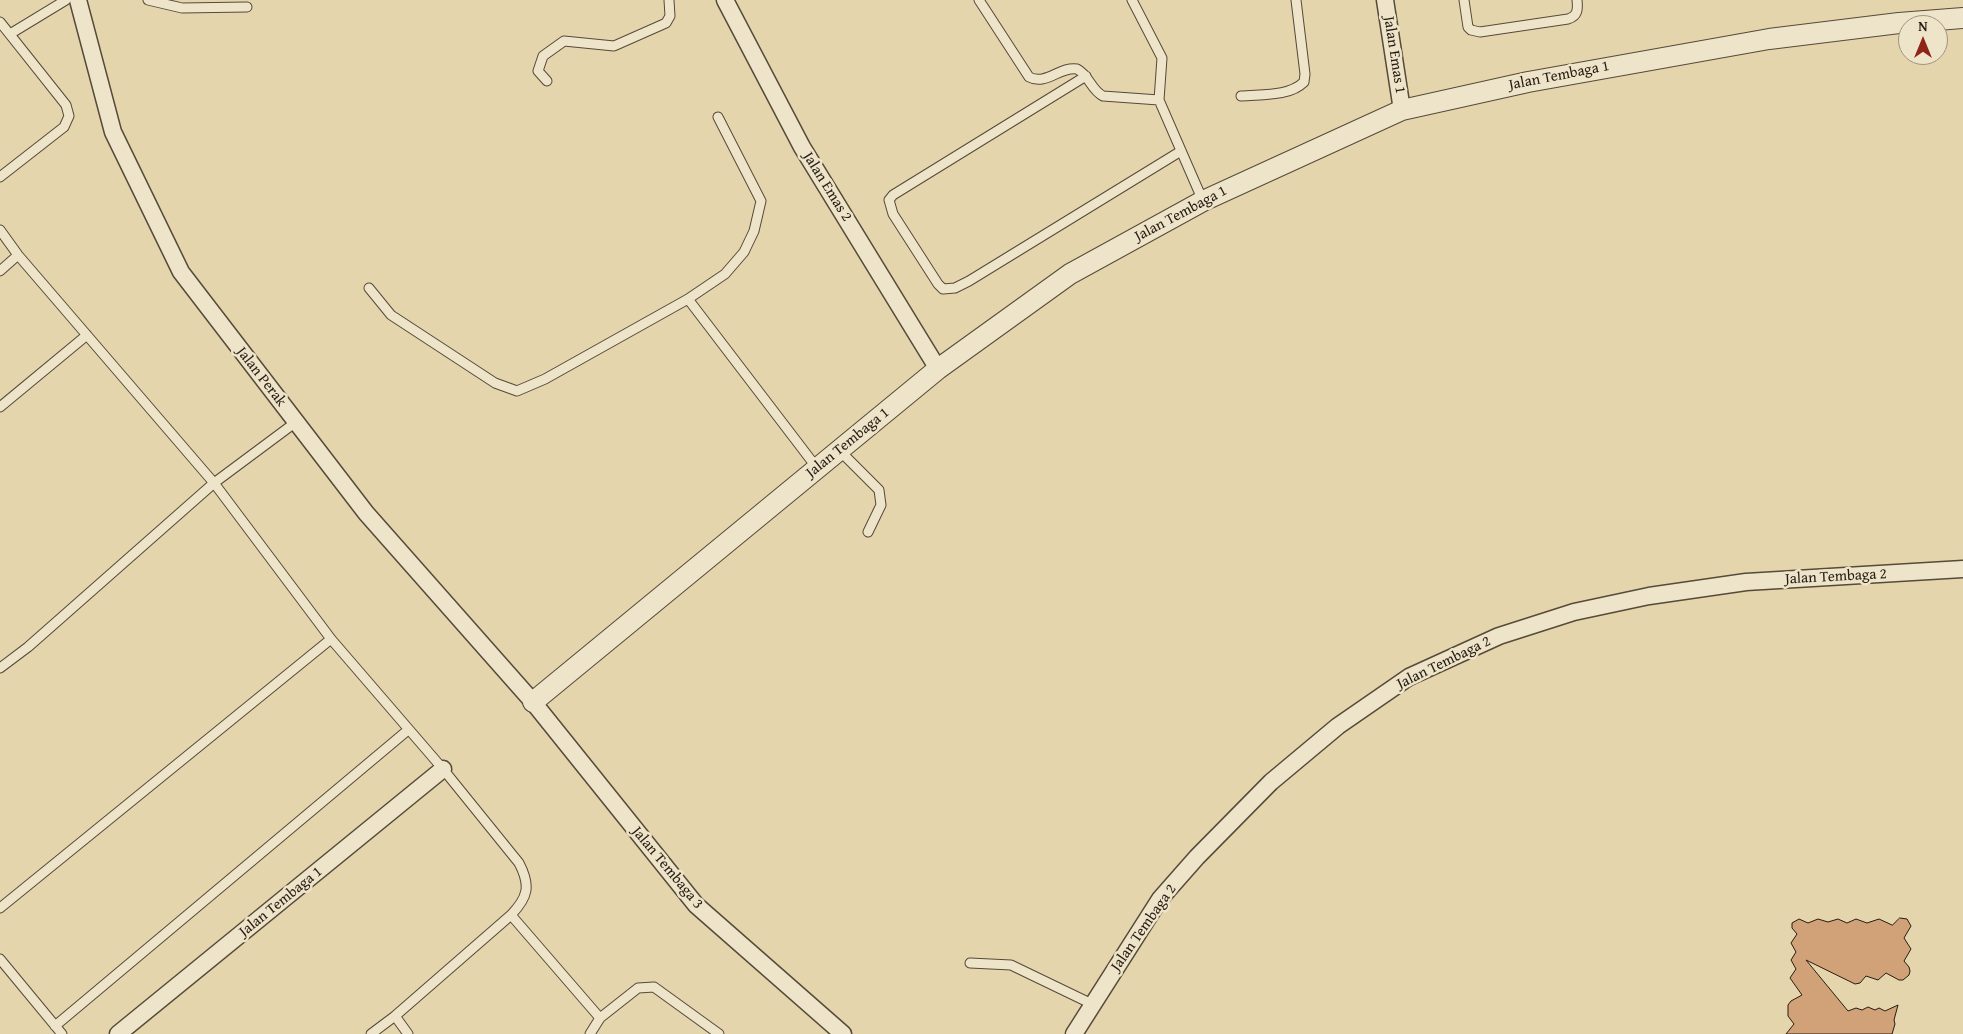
<!DOCTYPE html>
<style>
body{margin:0}
#map{position:relative;width:1963px;height:1034px;overflow:hidden;background:#e4d5ac;font-family:"Gentium Book Plus",serif}
canvas{display:block}
.north{position:absolute;left:1898px;top:15px;width:50px;height:50px;box-sizing:border-box;background:#ede4c9;border:1px solid #9e9480;border-radius:50%;rotate:0deg;font-size:14px;font-weight:700;line-height:20px;text-align:center;color:#271c13}
.north::after{content:'';display:block;margin:auto;width:18px;height:22px;background:#8f2418;clip-path:polygon(50% 0,100% 100%,50% 72%,0 100%)}
</style>
<div id="map">
<canvas width="1963" height="1034"></canvas>
<div class="north">N</div>
</div>
<script>
const ctx = document.querySelector('canvas').getContext('2d');
ctx.lineJoin = 'round';
function paint(path, color) { ctx.fillStyle = color; ctx.fill(path, 'evenodd'); }
function trace(path, color, width, dash) { ctx.strokeStyle = color; ctx.lineWidth = width; ctx.lineCap = dash ? 'butt' : 'round'; ctx.setLineDash(dash || []); ctx.stroke(path); }
function write(font, color, halo, rows, align = 'center') {
  ctx.font = font + ' "Gentium Book Plus",serif'; ctx.lineWidth = 5; ctx.setLineDash([]); ctx.textBaseline = 'middle'; ctx.strokeStyle = halo; ctx.fillStyle = color; for (const [text, x, y, turn = 0] of rows) {
    ctx.save(); ctx.translate(x, y); ctx.rotate((+turn || 0) * Math.PI / 180); ctx.textAlign = isNaN(turn) ? turn : align; if (halo) ctx.strokeText(text, 0, 0); ctx.fillText(text, 0, 0); ctx.restore();
  }
}
const building = new Path2D(`
 M1900,918L1907,919L1911,926L1904,938L1911,949L1904,961L1909,967L1910,971L1909,975L1903,980H1899L1886,973L1878,980L1866,976L1860,983L1855,984L1806,960L1848,1011L1856,1008L1862,1010L1868,1007L1875,1010L1879,1008L1885,1011L1898,1005L1894,1020L1895,1024L1892,1034H1786L1794,1024L1788,1016V1005L1791,1001L1802,995L1790,978L1796,969L1791,960L1796,952L1791,943L1797,934L1792,928V923L1799,919L1808,923L1818,919L1828,922L1838,919L1847,923L1856,919L1867,923L1879,919L1892,925Z`);
paint(building, '#d1a277');
trace(building, '#271c13', 1);
const service = new Path2D(`
 M148,0L182,8L247,7
 M979,0L1029,77C1046,86 1060,66 1077,69C1089,75 1091,90 1103,96L1159,100
 M1132,0L1162,58L1159,100L1203,201
 M1464,0L1468,27L1471,30L1480,32L1568,19C1578,16 1578,9 1577,0
 M0,22L66,105L69,116L64,127L0,177
 M10,34L66,0
 M1086,76L893,195L889,200L893,214L938,284L943,289L955,288L969,281L1181,151
 M547,81L538,71L543,56L564,41L614,46L666,23L670,16L669,0
 M1241,96C1260,94 1289,97 1304,82L1305,74L1296,0
 M0,230L18,255L214,483L331,639L443,769L519,863C531,886 528,897 511,915L395,1016L371,1034
 M0,271L18,255
 M369,288L391,315L495,383L517,391L545,379L688,299L725,274L744,252L754,231L761,201L718,117
 M688,299L817,468
 M0,407L87,335
 M839,450L879,490L881,505L868,532
 M0,668L28,647L214,483L296,422
 M0,908L331,639
 M511,915L600,1018
 M0,959L62,1034
 M970,963L1011,965L1092,1004
 M395,1016L408,1034
 M55,1026L408,730
 M590,1034L600,1018L638,988L654,987L719,1034`);
const minor = new Path2D(`
 M78,0L113,132L181,272L366,513L533,702L696,905L843,1034
 M725,0L802,147L938,369
 M1385,0L1402,110
 M118,1034L443,769
 M1074,1034L1160,899L1197,857L1271,782L1338,726L1409,677L1499,636L1574,612L1649,596L1746,582L1963,569`);
const tertiary = new Path2D(`
 M533,702L938,369L1070,274L1203,201L1402,110L1528,82L1769,39L1899,23L1963,18`);
trace(service, '#564a39', 11);
trace(minor, '#564a39', 19);
trace(tertiary, '#564a39', 22);
trace(service, '#ede4c9', 9);
trace(minor, '#ede4c9', 16);
trace(tertiary, '#ede4c9', 20);
write('15px', '#271c13', '#ede4c9', [
 ["Jalan Emas 1",1394,55,81],
 ["Jalan Tembaga 1",1559,76,-11],
 ["Jalan Emas 2",827,187,58],
 ["Jalan Tembaga 1",1181,214,-28],
 ["Jalan Perak",261,377,52],
 ["Jalan Tembaga 1",848,443,-39],
 ["Jalan Tembaga 2",1836,577,-3],
 ["Jalan Tembaga 2",1444,663,-26],
 ["Jalan Tembaga 3",667,868,50],
 ["Jalan Tembaga 1",281,902,-39],
 ["Jalan Tembaga 2",1144,928,-55]
]);
</script>
